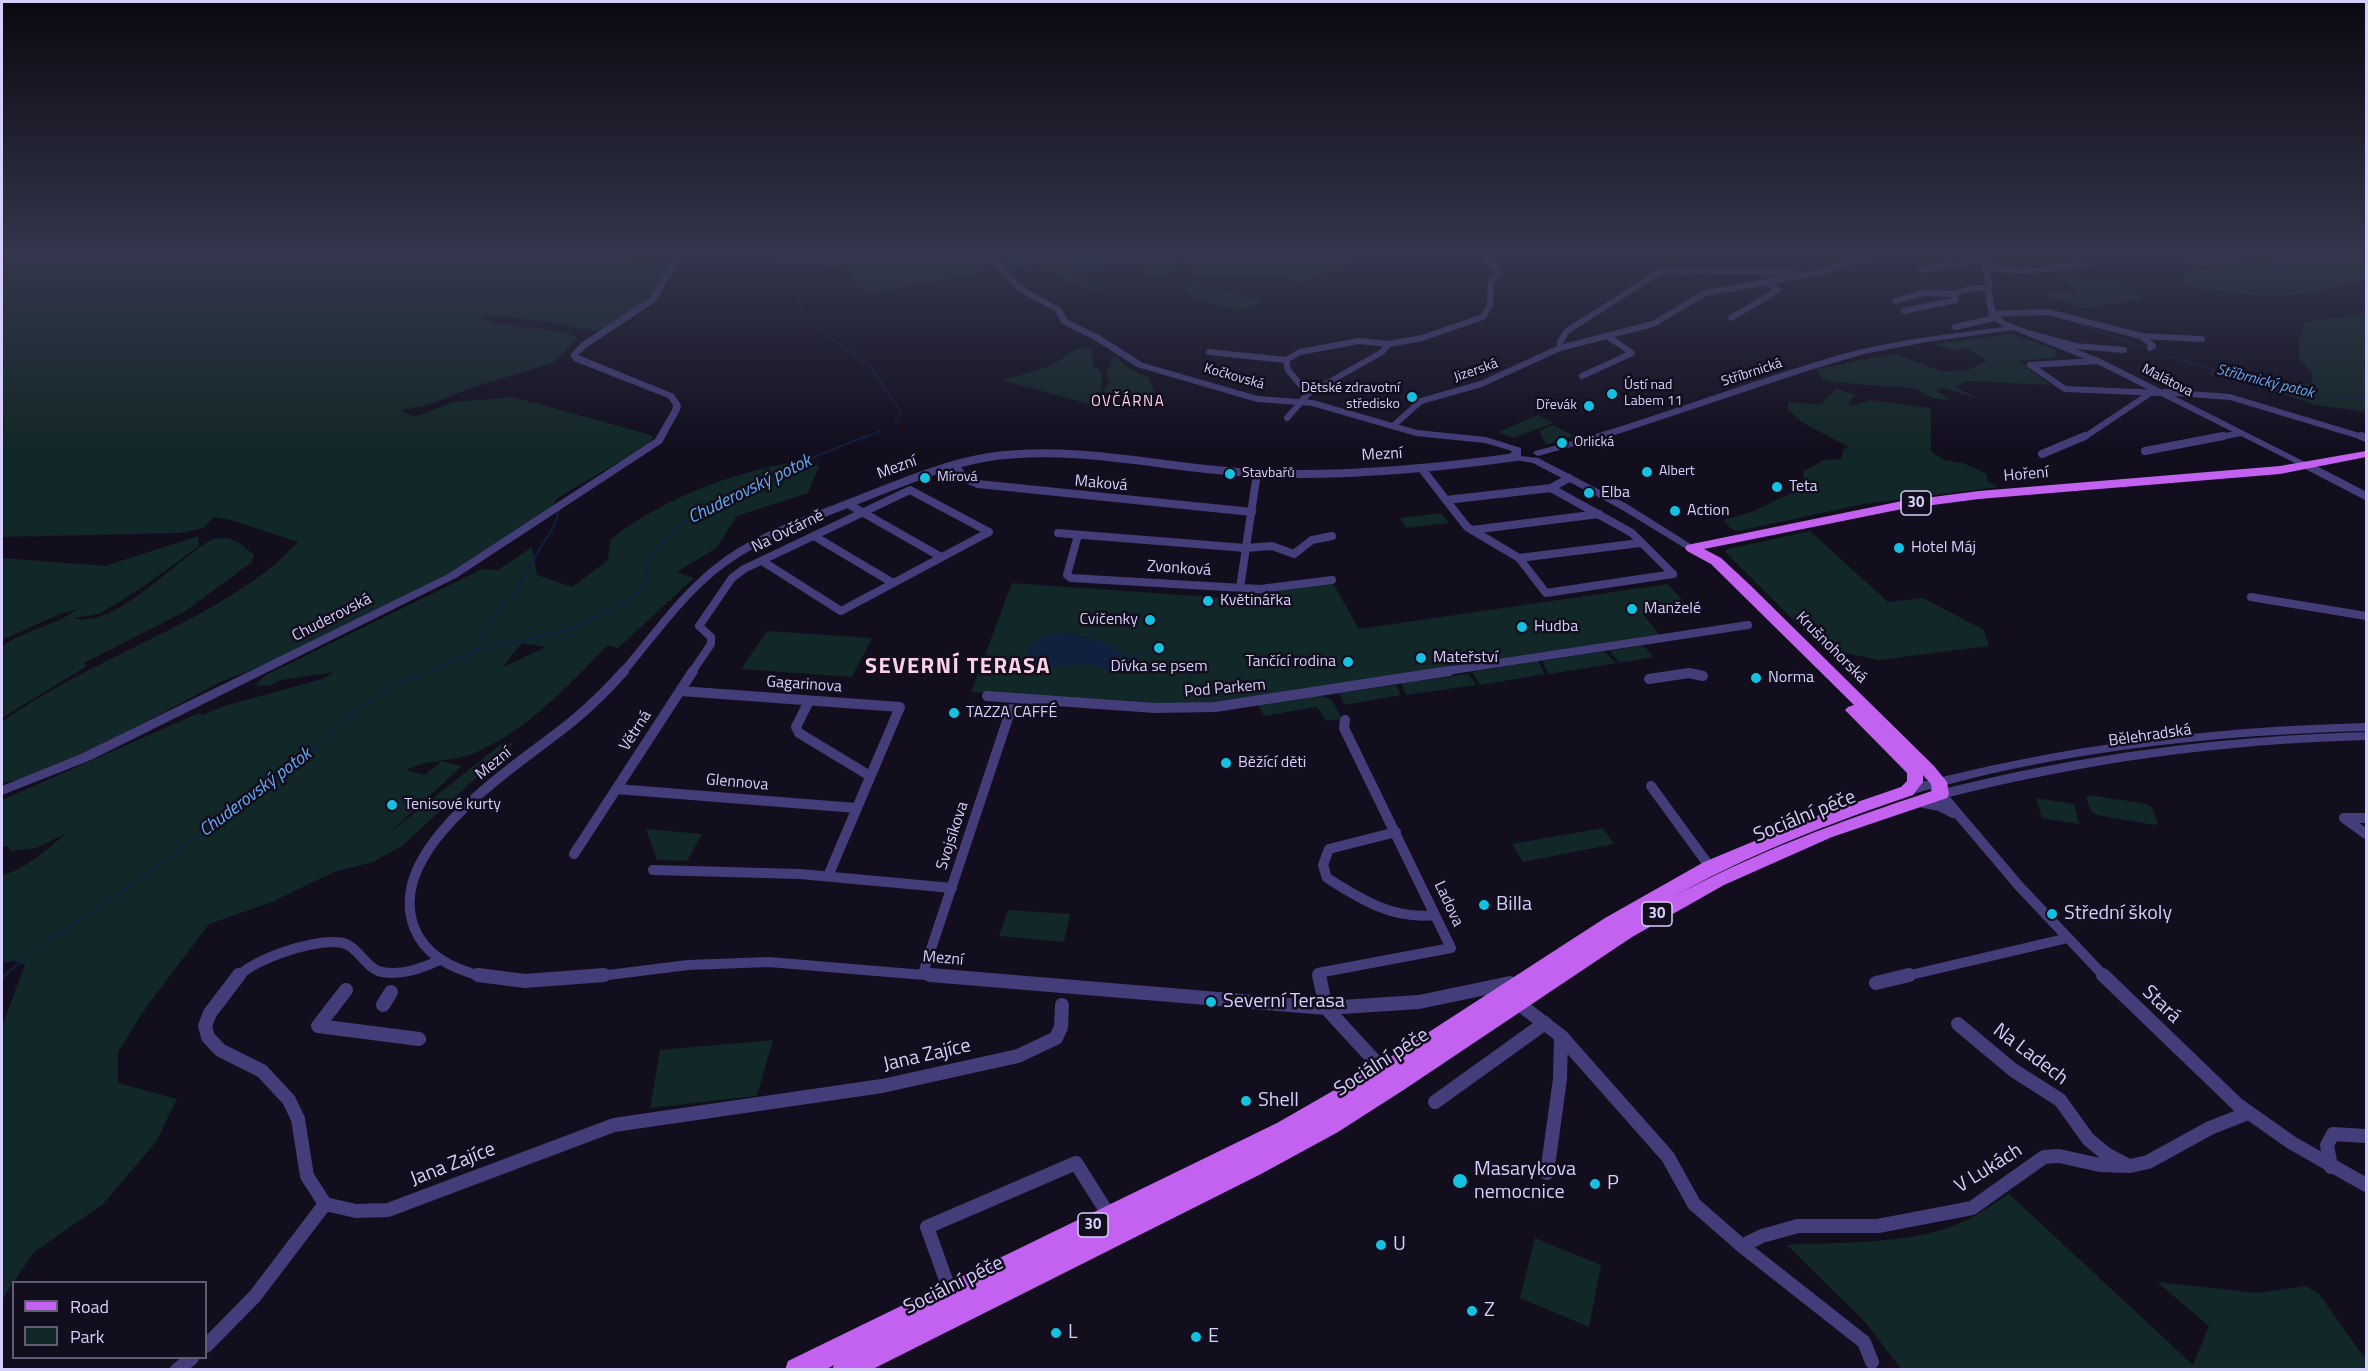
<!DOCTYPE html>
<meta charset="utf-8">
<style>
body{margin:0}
#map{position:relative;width:2368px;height:1371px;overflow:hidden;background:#120e1e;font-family:"Titillium Web",sans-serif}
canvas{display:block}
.frame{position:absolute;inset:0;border:3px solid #d7cffb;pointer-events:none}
.legend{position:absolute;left:12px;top:1281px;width:195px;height:78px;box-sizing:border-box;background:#120e1e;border:2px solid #615b76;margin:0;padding:8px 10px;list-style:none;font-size:18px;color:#d7cffb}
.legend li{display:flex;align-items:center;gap:12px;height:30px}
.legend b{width:30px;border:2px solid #615b76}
</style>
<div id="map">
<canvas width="2368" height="1371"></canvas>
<div class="frame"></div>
<ul class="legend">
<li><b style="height:8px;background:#c361f0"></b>Road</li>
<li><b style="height:16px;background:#122727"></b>Park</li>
</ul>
</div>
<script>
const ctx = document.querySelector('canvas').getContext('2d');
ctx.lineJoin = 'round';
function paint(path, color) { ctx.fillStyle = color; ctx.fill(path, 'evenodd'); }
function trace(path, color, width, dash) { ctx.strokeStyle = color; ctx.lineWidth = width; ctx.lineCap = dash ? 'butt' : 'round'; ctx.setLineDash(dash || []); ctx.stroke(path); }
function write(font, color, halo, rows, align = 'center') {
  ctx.font = font + ' "Titillium Web",sans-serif'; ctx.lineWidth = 5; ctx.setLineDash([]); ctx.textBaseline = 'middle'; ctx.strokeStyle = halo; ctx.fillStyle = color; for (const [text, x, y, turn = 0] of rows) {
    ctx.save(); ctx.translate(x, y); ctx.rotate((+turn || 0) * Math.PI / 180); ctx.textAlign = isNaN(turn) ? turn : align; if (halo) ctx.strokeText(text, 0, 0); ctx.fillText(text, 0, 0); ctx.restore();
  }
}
paint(new Path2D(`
 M2,256H595L671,264C654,291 637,316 606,328C589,334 567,324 550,322C527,319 504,317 481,316C505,332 546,324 576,336L577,340L552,363L471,388L431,404L401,410L412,416L420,415L453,402L513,397L651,435L653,438L650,443C618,463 587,480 556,499L554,503L558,505L466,566L281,658L220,682L100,747L18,780L2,783V722C85,662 186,632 268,570C279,562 288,551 298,542L231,520L214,517L203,528L180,533L2,537Z
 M772,256H981L983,268L976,274L871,293L855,284L854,274L849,270L772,261Z
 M1005,256H1175L1183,268L1161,278L1149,276L1140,263L1100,267H1061L1106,290L1100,292L1066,281L1046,267L1051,265L1012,268L1006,264L1008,259Z
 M1178,256H1361L1301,284L1277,275L1197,276Z
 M2174,256H2268L2192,267Z
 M2306,256H2366V278C2323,294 2279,301 2234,293C2216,290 2200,290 2183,285V271Z
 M2064,278L2119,282L2144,299L2084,308L2049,297L2047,292L2079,294L2067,281L2046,279Z
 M1198,281L1259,301L1261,303L1237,311L1194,298L1183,287L1173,285Z
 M2366,313V412L2316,405L2260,386L2207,374L2228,367L2265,379L2311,385L2312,373L2299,358V340L2305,326L2299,323Z
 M2012,334L2057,350L2055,358L2018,361L2051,385L1967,381L1955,387L1978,398L1942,388L1936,390L1949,399C1929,402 1926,390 1909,388C1880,385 1852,385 1823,380L1816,369L1895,354L1941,371L1968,370L1987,361L1968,348L1955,351L1932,344Z
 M1085,347L1092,348L1093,365L1102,373L1101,391L1098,392L1092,405L1002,380C1019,376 1036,371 1051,365C1064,360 1070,349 1085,347Z
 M1115,356L1130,369L1149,378L1154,391L1146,394L1103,392L1109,383L1106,372L1112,366L1109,362Z
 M1837,389L1856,395L1848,403L1852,406L1871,400L1931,408V451L1944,460L1963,463L1987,474L1988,482L1998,487L1864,504L1738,531L1730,528L1724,520L1754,511L1805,486L1803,472L1823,460L1841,459L1843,450L1848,447L1802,422L1788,410V402L1820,404Z
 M1538,415L1553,423L1513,438L1498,432Z
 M1553,425L1574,436L1546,445L1539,431Z
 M797,462L819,466L808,493L737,516L716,548L677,572L694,578L618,648L608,645C568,685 530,728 477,752C455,762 431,758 406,770L425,775L442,761L462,766L387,835L501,744L514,743L402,846L373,862L334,872L272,902L209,924L147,1006L118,1052V1083L177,1099L156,1142L103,1204L33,1253L2,1300V1027L25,964L13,961L2,963V875C24,871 49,847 67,833L36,848L10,851L8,846L2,847V800L199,713L203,715L224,706L322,679L334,672L281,680L268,686L255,685L266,675L466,577L483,569L498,570L532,547L537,575L572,587L608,560L610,540C661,499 732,472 797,462ZM522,643L546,647L503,667V666Z
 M1441,513L1449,523L1406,528L1400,518Z
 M1810,531L1888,602L1923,598L1984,630L1989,646L1879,660L1822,648L1725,552L1728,549Z
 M198,536L199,546L140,589L99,614L74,618C114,631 179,556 213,539C233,535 240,544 254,555L252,562L184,612L84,663L87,666L2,718V646C24,631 59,624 77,609L60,614L2,640V644V558L105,566Z
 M1332,582L1359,629L1668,584L1688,606L1643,614L1661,637L1196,706L971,692L1012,583L1239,599L1245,592Z
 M767,631L872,638L852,677L741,669Z
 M1640,646L1646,648L1653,657L1619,663L1610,651Z
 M1604,651L1616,663L1549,674L1542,661Z
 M1538,661L1545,674L1480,685L1472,672Z
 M1469,674L1476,685L1406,695L1401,683Z
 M1396,685L1401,695L1344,705L1339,693Z
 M1319,695L1332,700L1342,719L1326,721L1317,707L1264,716L1258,704Z
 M2090,795L2147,804L2152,807L2158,823L2155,825L2097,815L2091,811L2086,797Z
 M2036,798L2074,804L2079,824L2042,818Z
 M1603,828L1614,844L1523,862L1512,844Z
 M646,829L702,834L687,861L657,860Z
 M1008,910L1070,914L1064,942L999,936Z
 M773,1040L757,1096L650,1108L660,1050Z
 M2009,1194L2193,1365L2209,1326L2157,1282L2257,1293L2306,1286L2319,1294L2366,1360V1369H1901L1866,1323L1787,1245C1847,1241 1909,1246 1965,1221C1980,1214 1994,1203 2009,1194Z
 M1535,1238L1601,1265L1589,1327L1520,1298Z`), '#122727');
paint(new Path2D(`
 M1056,633C1077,635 1122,640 1128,664L1113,672C1103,670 1094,664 1084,664C1066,664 1043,673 1028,657L1029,646L1043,637Z`), '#11203f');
trace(new Path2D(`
 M832,256L797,301L808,322L870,366L901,412L895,424
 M2075,322L2143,348
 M2164,355C2223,371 2306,405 2366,398
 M863,438L880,431`), '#11203f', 1.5);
trace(new Path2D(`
 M489,648L565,631L628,601L644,587L650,555L679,525L769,483L807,460L866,436
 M475,653L485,638L486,624L514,592L555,524L559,510
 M1124,659L1167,649
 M37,947L116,896L235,808L273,785L350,716L387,688L479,651
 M3,977L27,956`), '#11203f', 2);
trace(new Path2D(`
 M2,978L5,975`), '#11203f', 3);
trace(new Path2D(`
 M1985,268L2029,271L2089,264
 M1921,270L1980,260
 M1895,301L1922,293L1953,294
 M1904,311L1956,300L1953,294L1971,288H1989
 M1991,314L2048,312L2141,336L2202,339
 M1731,318L1778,290L1766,282
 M1955,327L1995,318
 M2031,334L2076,346L2124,350
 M2141,336L2153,346L2150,348
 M1560,348V342L1567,331L1661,271L1797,273
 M1209,352L1286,360
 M2030,365L2065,389L2162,393
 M2030,365L2098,361
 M1582,376L1632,353L1607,336
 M2164,392L2230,397L2366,438
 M1308,394L1288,370L1286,360L1300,352L1359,341L1389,344L1422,338L1483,317L1490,305L1491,282L1500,273L1484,256
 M1287,418L1308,394L1382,352L1389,344
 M1393,426L1421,401L1481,384L1560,348L1653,324L1705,293L1822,272L1868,256
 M2083,438L2149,394
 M2215,438L2241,433`), '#433d79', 6);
trace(new Path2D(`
 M2361,436L2366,438
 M2145,451L2223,436
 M2042,454L2085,436
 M955,465L964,478L978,484L1252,512
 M2308,466L2366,496
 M1422,469L1467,527L1519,558L1546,593L1673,574
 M1569,478L1551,488L1632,533L1673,574
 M1446,500L1551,488
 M848,504L941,557
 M1472,530L1599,514
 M1058,533L1246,548L1272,546L1294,554L1312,540L1332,536
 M1078,535L1067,575L1071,578L1260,589L1332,580
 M814,536L893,583
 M1519,558L1640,543
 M762,561L841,611L989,532
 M1240,588L1257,473
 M2251,597L2366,616
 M623,672C652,638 678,600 713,571C750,540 798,523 842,506C890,488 939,465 989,457C1078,444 1167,469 1255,473C1342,477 1430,469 1516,457
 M692,672L711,644V637L699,626L732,578L744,569L910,490L989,532
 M1440,672L1748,625`), '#433d79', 8);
trace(new Path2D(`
 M1649,679L1689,673L1703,676
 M680,691L900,707L828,876
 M987,696L1155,708L1215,707L1449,671
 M809,701L796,727L799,733L870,776
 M1651,786L1710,867
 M616,789L856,808
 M1941,794L2019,886L2105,977
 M1919,802L1940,806L1953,813
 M2344,818L2366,834
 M2344,818H2366
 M1396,832L1329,849L1323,865L1327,878C1362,900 1393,920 1435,915
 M574,854L693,671
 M653,870L800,874L952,888
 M923,973L1011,709
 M238,977C252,959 324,935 346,944C360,950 367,969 382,972C402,976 422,968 440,960
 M485,977C455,970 425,957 414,927C383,845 523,763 575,719C593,704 609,688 624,671
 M592,977L688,965L769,962L948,977
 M1319,977L1318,973L1451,948L1344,728L1345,720
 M1902,977L2068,938`), '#433d79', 10);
trace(new Path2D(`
 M239,975L210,1013L205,1026L208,1037L220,1050L262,1071L289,1100L298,1119L307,1176L325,1204L356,1211L388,1210L614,1125L882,1086L1018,1056L1056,1038L1061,1027L1062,1005
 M478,975L525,981L604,975
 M930,975L1326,1008L1419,1002L1510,983
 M1319,975L1326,1008L1385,1072
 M2103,975L2238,1105L2292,1143L2366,1185
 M1876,983L1909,975
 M346,990L318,1026L419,1039
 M1519,1004L1561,1036L1668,1157L1694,1204L1742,1246L1864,1342L1872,1362
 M383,1005L391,992
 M1958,1024L2013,1070L2060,1100L2088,1139L2106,1154L2125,1164
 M1435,1102L1545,1023
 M2331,1167L2327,1145L2333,1134L2366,1136
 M1547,1173L1560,1079L1561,1036
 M1742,1246L1762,1236L1798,1226H1878L1972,1208L2044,1157L2059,1156L2100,1165L2130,1166L2148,1162L2210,1128L2248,1113
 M951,1294L927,1227L1076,1163L1110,1217
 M206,1346L255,1296L325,1204
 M177,1370L192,1358`), '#433d79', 14);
paint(new Path2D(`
 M676,256H683L655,302L587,347L578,355L674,394L681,405L680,410L662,443L456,578L91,760L2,795V786L81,754L448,574L655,439L672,410L673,405L668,398L574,361L570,355L581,343L649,298Z
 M986,256H993L1025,288L1061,308L1068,320L1099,335L1143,363L1258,396L1313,400L1417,430L1486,437L1521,448V456L1538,458L1627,504L1697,548L1696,550H1688L1619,508L1533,463L1515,460L1510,454L1512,451L1485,443L1416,436L1312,406L1257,402L1137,367L1093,339L1062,324L1055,311L1019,292Z
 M1988,256H1996L1988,264C1989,270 1992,277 1992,284C1993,300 1992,311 2005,321L2101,359L2313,466L2308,469L2305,468L2095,363L2013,330L1927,342L1864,354L1807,371L1618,434L1538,456L1533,453L1535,451C1638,425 1736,385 1839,355C1893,340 1949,334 2005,327C1984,318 1986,301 1985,282C1984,275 1982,269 1980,263Z
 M2366,723V731C2222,735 2078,749 1938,787L1943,789C2083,754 2221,736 2366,732V740C2219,744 2083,763 1941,799L1931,794L1930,789L1907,796L1902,794L1900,791L1902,788L1907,786C2062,745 2206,727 2366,723Z`), '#433d79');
paint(new Path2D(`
 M2366,451V457L2280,474L1979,499L1902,509L1704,549L1721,558L1750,585L1934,766L1947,782L1949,794L1947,798L1832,837L1724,885L1632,937L1405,1089L1338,1132L1261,1174L871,1370H832L834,1365L825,1370H785L788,1361L1277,1123L1378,1065L1605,918L1704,862L1805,820L1901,787L1907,781V773L1848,713L1845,710L1848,707L1854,705L1711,564L1687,551L1685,548L1687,545L1902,501L1979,491L2280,466ZM1923,775L1931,784L1932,791C1841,821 1752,853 1668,900C1746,855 1828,824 1913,795L1923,782Z`), '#c361f0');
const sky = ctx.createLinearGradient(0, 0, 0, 448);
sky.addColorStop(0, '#0a0810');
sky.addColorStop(0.57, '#33364c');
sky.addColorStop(1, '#33364c00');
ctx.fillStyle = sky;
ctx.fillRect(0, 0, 2368, 448);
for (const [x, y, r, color] of [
 [1612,394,6,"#15c1e1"],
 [1412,397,6,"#15c1e1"],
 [1589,406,6,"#15c1e1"],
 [1562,443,6,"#15c1e1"],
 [1647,472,6,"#15c1e1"],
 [1230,474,6,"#15c1e1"],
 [925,478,6,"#15c1e1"],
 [1777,487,6,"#15c1e1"],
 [1589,493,6,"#15c1e1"],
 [1675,511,6,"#15c1e1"],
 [1899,548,6,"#15c1e1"],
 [1208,601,6,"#15c1e1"],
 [1632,609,6,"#15c1e1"],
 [1150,620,6,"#15c1e1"],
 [1522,627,6,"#15c1e1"],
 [1159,648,6,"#15c1e1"],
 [1421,658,6,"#15c1e1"],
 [1348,662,6,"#15c1e1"],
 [1756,678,6,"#15c1e1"],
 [954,713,6,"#15c1e1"],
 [1226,763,6,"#15c1e1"],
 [392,805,6,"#15c1e1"],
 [1484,905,6,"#15c1e1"],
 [2052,914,6,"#15c1e1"],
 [1211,1002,6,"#15c1e1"],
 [1246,1101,6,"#15c1e1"],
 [1460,1181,8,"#15c1e1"],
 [1595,1184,6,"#15c1e1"],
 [1381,1245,6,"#15c1e1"],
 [1472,1311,6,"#15c1e1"],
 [1056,1333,6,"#15c1e1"],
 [1196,1337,6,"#15c1e1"]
]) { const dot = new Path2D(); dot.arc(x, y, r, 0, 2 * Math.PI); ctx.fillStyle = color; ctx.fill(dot); trace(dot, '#120e1e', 2); }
write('14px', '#d7cffb', '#120e1e', [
 ["Jizerská",1476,371,-19],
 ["Stříbrnická",1752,373,-18],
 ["Kočkovská",1234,377,16],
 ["Malátova",2167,381,27]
]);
write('14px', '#d7cffb', '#120e1e', [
 ["Ústí nad",1624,386],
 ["Labem 11",1624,402],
 ["Dětské zdravotní",1400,389,"right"],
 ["středisko",1400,405,"right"],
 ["Dřevák",1577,406,"right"],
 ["Orlická",1574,443],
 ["Albert",1659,472],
 ["Stavbařů",1242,474],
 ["Mírová",937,478]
], 'left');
write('italic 15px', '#67a9f1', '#120e1e', [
 ["Stříbrnický potok",2265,382,14]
]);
ctx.letterSpacing = '1.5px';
write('15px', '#fbd1e9', '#120e1e', [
 ["OVČÁRNA",1128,402]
]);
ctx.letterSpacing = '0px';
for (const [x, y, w] of [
 [1916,503,30],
 [1657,914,30],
 [1093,1225,30]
]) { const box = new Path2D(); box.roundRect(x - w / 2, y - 12, w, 24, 4.5); ctx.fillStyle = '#120e1e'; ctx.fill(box); trace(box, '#d7cffb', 1.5); }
write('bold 15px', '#d7cffb', null, [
 ["30",1916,503],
 ["30",1657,914],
 ["30",1093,1225]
]);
write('16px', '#d7cffb', '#120e1e', [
 ["Mezní",1382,455,-3],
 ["Mezní",897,468,-20],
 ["Hoření",2026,475,-5],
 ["Maková",1101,484,5],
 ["Na Ovčárně",788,532,-26],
 ["Zvonková",1179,569,4],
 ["Chuderovská",332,618,-27],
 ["Krušnohorská",1831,648,45],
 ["Gagarinova",804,685,4],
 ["Pod Parkem",1225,689,-5],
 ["Větrná",636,731,-57],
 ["Bělehradská",2150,736,-8],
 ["Mezní",494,764,-39],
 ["Glennova",737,783,5],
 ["Svojsíkova",953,836,-72],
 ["Ladova",1448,904,65],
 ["Mezní",943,959,5]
]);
write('16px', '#d7cffb', '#120e1e', [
 ["Teta",1789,487],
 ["Elba",1601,493],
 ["Action",1687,511],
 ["Hotel Máj",1911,548],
 ["Květinářka",1220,601],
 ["Manželé",1644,609],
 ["Cvičenky",1138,620,"right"],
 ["Hudba",1534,627],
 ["Mateřství",1433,658],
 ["Tančící rodina",1336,662,"right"],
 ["Dívka se psem",1159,667,"center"],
 ["Norma",1768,678],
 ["TAZZA CAFFÉ",966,713],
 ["Běžící děti",1238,763],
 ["Tenisové kurty",404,805]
], 'left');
write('italic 18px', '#67a9f1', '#120e1e', [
 ["Chuderovský potok",750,490,-26],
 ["Chuderovský potok",256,793,-37]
]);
write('20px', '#d7cffb', '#120e1e', [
 ["Sociální péče",1805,817,-22],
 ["Stará",2161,1005,44],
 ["Na Ladech",2030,1055,37],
 ["Jana Zajíce",927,1056,-13],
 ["Sociální péče",1382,1063,-33],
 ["Jana Zajíce",453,1165,-21],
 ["V Lukách",1989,1169,-32],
 ["Sociální péče",954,1286,-26]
]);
write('20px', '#d7cffb', '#120e1e', [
 ["Billa",1496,905],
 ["Střední školy",2064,914],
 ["Severní Terasa",1223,1002],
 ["Shell",1258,1101],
 ["Masarykova",1474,1170],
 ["nemocnice",1474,1193],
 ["P",1607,1184],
 ["U",1393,1245],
 ["Z",1484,1311],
 ["L",1068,1333],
 ["E",1208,1337]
], 'left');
ctx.letterSpacing = '1.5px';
write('bold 22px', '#fbd1e9', '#120e1e', [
 ["SEVERNÍ TERASA",958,668]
]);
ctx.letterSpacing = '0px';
</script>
